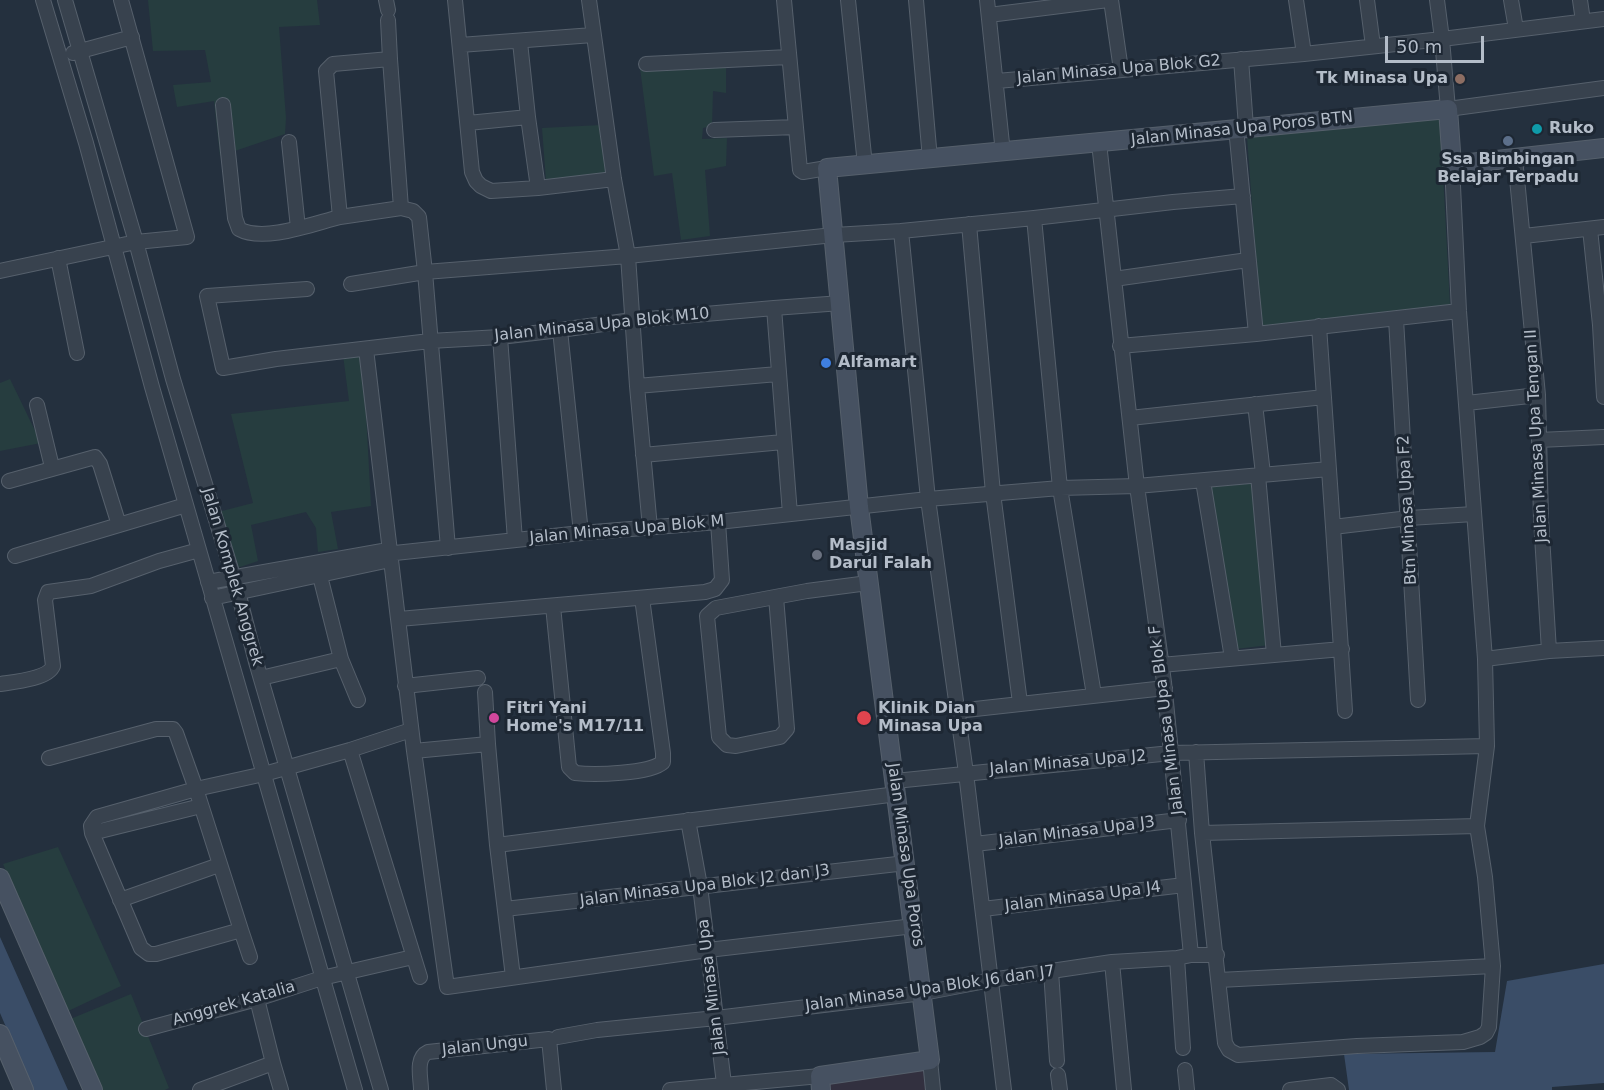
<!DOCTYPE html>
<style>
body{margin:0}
#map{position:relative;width:1604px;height:1090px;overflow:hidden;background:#24303e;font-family:"DejaVu Sans",sans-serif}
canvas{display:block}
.scale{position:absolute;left:1385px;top:36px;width:99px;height:27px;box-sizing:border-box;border:3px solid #b4bdc9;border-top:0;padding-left:8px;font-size:18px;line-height:21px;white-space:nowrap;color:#b4bdc9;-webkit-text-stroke:4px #1d2733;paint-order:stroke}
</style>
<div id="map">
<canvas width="1604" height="1090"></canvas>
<div class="scale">50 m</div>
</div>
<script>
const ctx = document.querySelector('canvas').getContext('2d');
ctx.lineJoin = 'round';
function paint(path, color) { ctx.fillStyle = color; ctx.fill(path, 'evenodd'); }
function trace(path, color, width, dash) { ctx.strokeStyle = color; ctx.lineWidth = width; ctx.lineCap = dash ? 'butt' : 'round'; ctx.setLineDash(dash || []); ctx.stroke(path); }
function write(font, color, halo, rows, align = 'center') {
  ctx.font = font + ' "DejaVu Sans",sans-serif'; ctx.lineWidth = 6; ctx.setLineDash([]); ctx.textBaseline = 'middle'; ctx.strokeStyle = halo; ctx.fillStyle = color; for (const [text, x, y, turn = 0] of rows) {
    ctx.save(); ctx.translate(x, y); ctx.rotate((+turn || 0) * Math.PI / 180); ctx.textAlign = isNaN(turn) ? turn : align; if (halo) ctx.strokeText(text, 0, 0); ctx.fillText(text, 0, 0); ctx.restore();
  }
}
paint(new Path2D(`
 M934,1056L938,1090H830L827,1067Z`), '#32303f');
paint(new Path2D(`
 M148,0H317L320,25L279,27L286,118L285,134L220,156L214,101L177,107L173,85L211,82L205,50L153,51Z
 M726,67V93L713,91L712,126L703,128L702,139L727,138L726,166L705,170L710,236L681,240L672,173L654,176L640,68Z
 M1440,117L1450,305L1261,327L1247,137Z
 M601,125L607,173L546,181L542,128Z
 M343,355L363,357L371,506L331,512L338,549L318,552L316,528L306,512L251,525L258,561L237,568L218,512L253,503L231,414L349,401Z
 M10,379L41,443L0,451V383Z
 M1264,478L1278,644L1236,649L1208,484Z
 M58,847L121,986L64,1013L3,864Z
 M131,994L169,1088L165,1090H99L68,1020Z`), '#263d3f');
paint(new Path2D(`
 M0,937L68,1090H33L0,1013Z
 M1604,964V1083L1552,1087V1090H1349L1344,1054L1495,1052L1507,981Z`), '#3a4d67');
const street = new Path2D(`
 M43,0L86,143L152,387L355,1090
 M65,0L136,242L173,379L238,592L256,662L381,1090
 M386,0L388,10
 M455,0L472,172L476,181L481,186L491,191L538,188L614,179
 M589,0L614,179L628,256L637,386L650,528
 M784,0L800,170L803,172L827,168
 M848,0L865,165
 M916,0L930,159
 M987,0L1003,153
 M1111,0L1121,70
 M1296,0L1304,54
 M1367,0L1373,46
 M1437,0L1442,39L1604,19
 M1511,0L1516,29
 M1580,0L1583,21
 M989,15L1108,0
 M388,20L390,59
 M460,45L593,35
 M73,53L132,37
 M1241,59L1246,127
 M646,64L789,57
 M997,81L1304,54L1442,39L1448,109L1604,88
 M223,105L235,218L239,229C264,243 315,223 340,217L326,71L333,64L390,59L401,208
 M528,117L538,188
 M468,123L528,117L520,42
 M1236,128L1256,334
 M714,130L796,127
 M289,142L298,228
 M1515,158L1538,395L1541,519L1549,651
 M1452,165L1459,311L1485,659L1487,746L1477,826L1485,877L1493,966
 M340,217L401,208L413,211L419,217L425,272L351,284
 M1034,218L1060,488L1094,695
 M969,224L993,493L1020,703
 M1590,229L1600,325L1604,397
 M901,231L928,499L966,773L1004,1090
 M1524,236L1604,227
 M58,258L77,353
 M0,271L136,242L187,237L121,0
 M1114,279L1248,260
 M307,289L207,296L223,368L276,359L430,341L500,337L560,330L625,321L774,308
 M1396,319L1418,700
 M1319,326L1333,527
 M560,330L581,533
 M500,337L515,540
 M1120,346L1256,334L1459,311
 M366,349C381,483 398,617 414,751L488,744L497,845L513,977
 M637,386L778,374
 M1467,403L1538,395
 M1255,404L1263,474
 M37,405L52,467
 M1130,418L1324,397
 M1539,440L1604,437
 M643,455L783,442
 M1258,475L1274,655L1342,649
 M9,481L95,457L100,464L119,525
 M1203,481L1232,658
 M790,514L774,308L841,303
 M448,548L425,272L628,256L834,235L901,231L1034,218L1173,202L1243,196
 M15,556L186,505
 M318,568L341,659L358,700
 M208,582L388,550L395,553L581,533L718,522L928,499L1060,488L1137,486L1099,143
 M776,597L787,729L780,737L736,746L727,745L719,737L707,616L716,608L807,591L868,583
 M212,598L390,560
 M553,606L569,767L575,773C594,775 650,774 663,762V753L642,598
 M399,619L705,592L715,589L722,580L718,522
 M1485,659L1549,651L1604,648
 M1161,665L1274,655
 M261,678L341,659
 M0,684C13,682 48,679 53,666L45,600L48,592L91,586L159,561L199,550
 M405,686L478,678
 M485,692L488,744
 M957,711L1165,688
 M1345,711L1333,527L1409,518L1474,514
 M350,750L420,977
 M414,751L447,987L708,950L914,926
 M1196,752L1202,833
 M49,758L156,729H173L176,733L196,789L241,930L156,954H149L141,948L92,833L91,826L97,817L196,789L264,774L350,750L411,730
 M895,781L1171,753L1487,746
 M688,820L700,886L724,1084
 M92,833L201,806
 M975,844L1179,820
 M497,845L897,794
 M120,900L219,865
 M505,909L906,863
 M983,909L1184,885
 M241,930L250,957
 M1191,955L1164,682L1137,486L1329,469
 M1177,958L1183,1048
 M1112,962L1124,1090
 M1051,971L1057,1061
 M1219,980L1493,966L1489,1027L1486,1033L1480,1037L1463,1042L1357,1046L1238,1055L1229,1050L1225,1043L1202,833L1477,826
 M146,1029L257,999L322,978L413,957
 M558,1037L597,1030L716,1018L923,993L991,980L1112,962L1177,958L1191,955H1217
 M930,1060L933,1090
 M273,1063L281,1090
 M1185,1070L1187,1090
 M1058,1075L1060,1090
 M200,1090L273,1063L257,999
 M421,1090C421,1078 415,1058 428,1052L549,1039L554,1090
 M670,1090L820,1076
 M1290,1090L1331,1085L1338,1090`);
const secondary = new Path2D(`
 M0,878L93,1090
 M0,1034L24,1090
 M821,1090L820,1076L930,1060L859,507L827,168L1448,109L1452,165L1604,148`);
trace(street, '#56606c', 16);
trace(secondary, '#56606c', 20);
trace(street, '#38424e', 14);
trace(secondary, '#465161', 18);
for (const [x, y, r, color] of [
 [1460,79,6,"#8d6e63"],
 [1537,129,6,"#0f9aa8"],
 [1508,141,6,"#5c6f8a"],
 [826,363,6,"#3f7fe0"],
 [817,555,6,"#6b7280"],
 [494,718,6,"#d1479c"],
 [864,718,8,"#e0444e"]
]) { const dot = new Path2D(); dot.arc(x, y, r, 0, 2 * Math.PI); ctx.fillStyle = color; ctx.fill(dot); trace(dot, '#1d2733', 2); }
write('16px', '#b4bdc9', '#1d2733', [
 ["Jalan Minasa Upa Blok G2",1119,70,-5],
 ["Jalan Minasa Upa Poros BTN",1242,129,-6],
 ["Jalan Minasa Upa Blok M10",602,325,-6],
 ["Jalan Minasa Upa Tengan II",1537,436,-93],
 ["Btn Minasa Upa F2",1408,510,-93],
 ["Jalan Minasa Upa Blok M",627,530,-5],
 ["Jalan Komplek Anggrek",232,577,74],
 ["Jalan Minasa Upa Blok F",1167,720,-97],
 ["Jalan Minasa Upa J2",1068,763,-5],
 ["Jalan Minasa Upa J3",1077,832,-7],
 ["Jalan Minasa Upa Poros",905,855,82],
 ["Jalan Minasa Upa Blok J2 dan J3",705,886,-7],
 ["Jalan Minasa Upa J4",1083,897,-7],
 ["Jalan Minasa Upa",712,987,-97],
 ["Jalan Minasa Upa Blok J6 dan J7",930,989,-8],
 ["Anggrek Katalia",234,1004,-16],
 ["Jalan Ungu",485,1046,-6]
]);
write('bold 16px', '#b4bdc9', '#1d2733', [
 ["Tk Minasa Upa",1448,79,"right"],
 ["Ruko",1549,129],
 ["Ssa Bimbingan",1508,160,"center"],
 ["Belajar Terpadu",1508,178,"center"],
 ["Alfamart",838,363],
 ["Masjid",829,546],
 ["Darul Falah",829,564],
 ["Fitri Yani",506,709],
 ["Home's M17/11",506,727],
 ["Klinik Dian",878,709],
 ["Minasa Upa",878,727]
], 'left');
</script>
